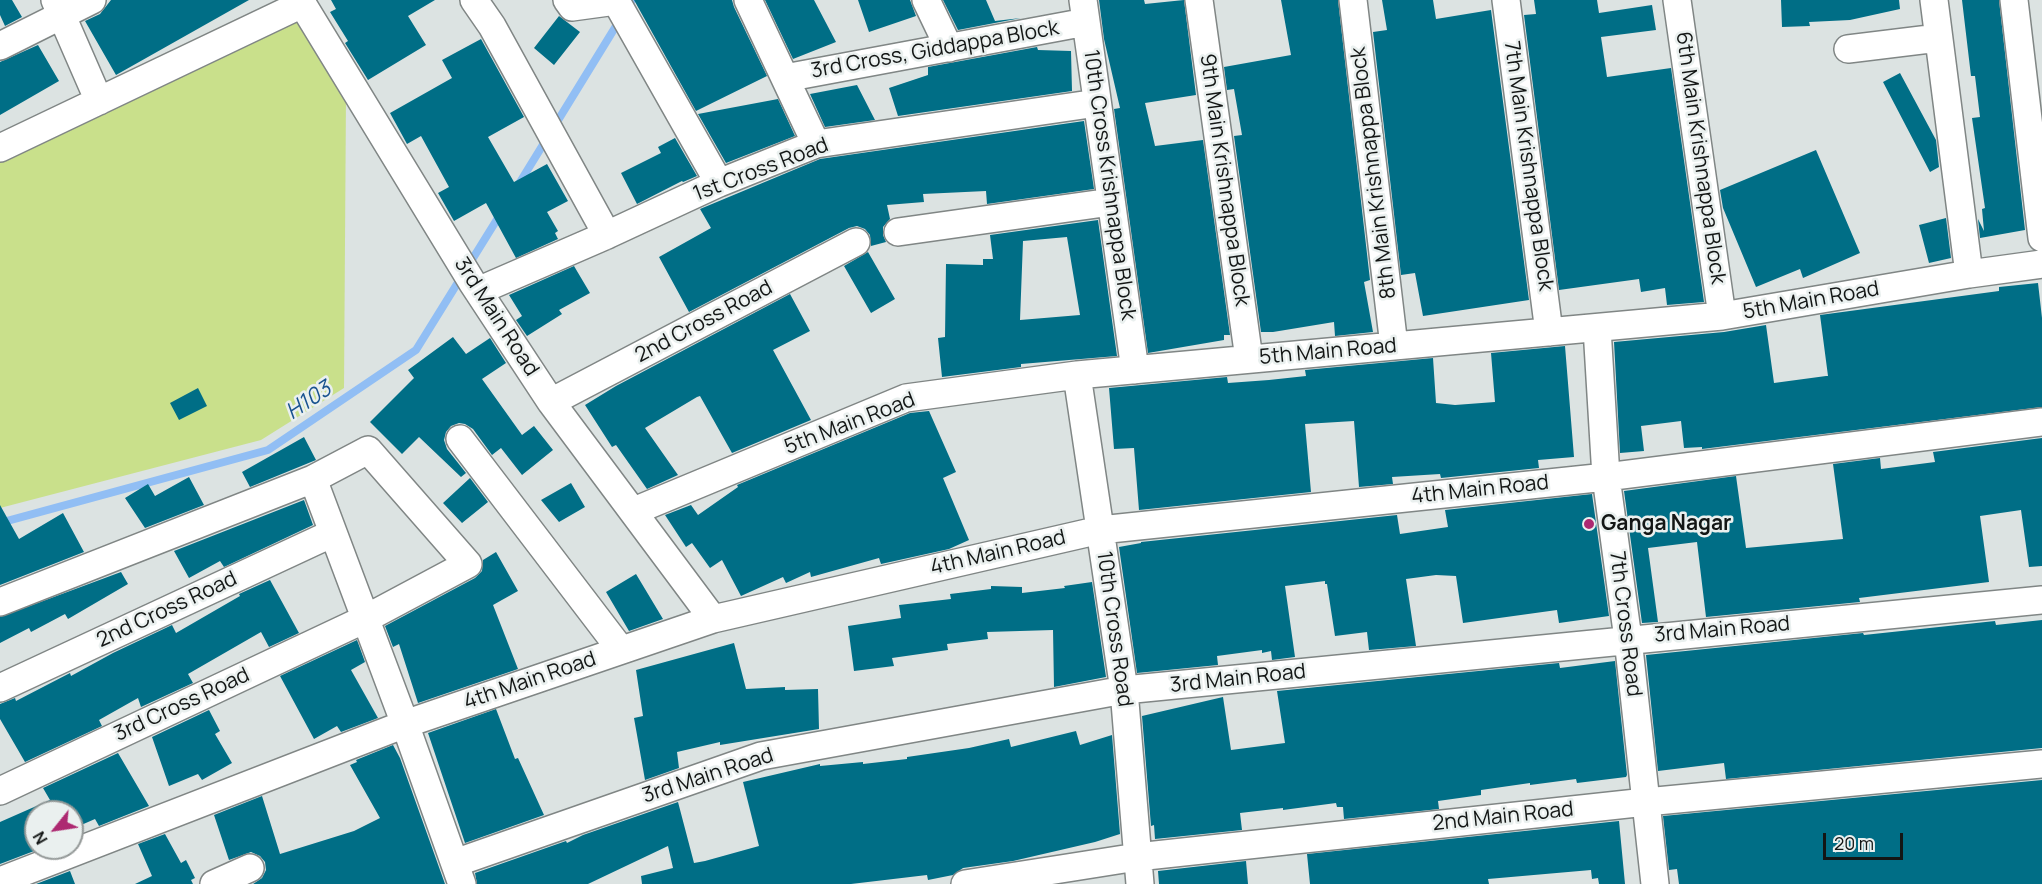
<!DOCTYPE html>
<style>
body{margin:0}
#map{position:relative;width:2042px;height:884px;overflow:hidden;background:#dce3e2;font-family:Manrope,sans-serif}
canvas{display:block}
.north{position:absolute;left:24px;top:800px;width:60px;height:60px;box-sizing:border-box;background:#eaf0ef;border:2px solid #949998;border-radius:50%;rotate:240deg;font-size:16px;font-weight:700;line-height:24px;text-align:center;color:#131615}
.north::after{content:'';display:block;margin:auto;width:21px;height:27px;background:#ad2971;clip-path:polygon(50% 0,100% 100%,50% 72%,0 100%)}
.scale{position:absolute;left:1823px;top:833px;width:80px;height:27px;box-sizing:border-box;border:3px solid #131615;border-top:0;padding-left:8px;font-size:18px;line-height:21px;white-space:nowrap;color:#131615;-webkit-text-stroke:4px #eaf0ef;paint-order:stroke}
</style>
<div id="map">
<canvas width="2042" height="884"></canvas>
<div class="north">N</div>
<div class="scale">20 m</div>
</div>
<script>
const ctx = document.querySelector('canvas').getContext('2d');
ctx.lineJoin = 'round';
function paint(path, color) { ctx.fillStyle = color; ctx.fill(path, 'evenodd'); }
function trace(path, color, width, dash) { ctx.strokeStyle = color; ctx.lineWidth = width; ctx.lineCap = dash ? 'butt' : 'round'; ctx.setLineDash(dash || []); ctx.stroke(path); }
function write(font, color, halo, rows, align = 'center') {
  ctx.font = font + ' Manrope,sans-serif'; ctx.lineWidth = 5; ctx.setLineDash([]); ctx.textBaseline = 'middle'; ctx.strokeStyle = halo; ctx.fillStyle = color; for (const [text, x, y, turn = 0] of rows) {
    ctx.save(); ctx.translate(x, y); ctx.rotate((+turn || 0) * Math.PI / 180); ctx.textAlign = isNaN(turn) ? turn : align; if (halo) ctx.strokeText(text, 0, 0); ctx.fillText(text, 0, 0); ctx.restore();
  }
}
paint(new Path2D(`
 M299,13L346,95L344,388L261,440L0,508V148Z`), '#c9e08b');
trace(new Path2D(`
 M517,187L632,0
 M0,523L268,450L416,350L501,213`), '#91bef4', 8);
paint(new Path2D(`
 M0,0H12L22,17L5,26L0,15Z
 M111,0H249L116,75L85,21L100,14Z
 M331,0H435L408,16L426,45L368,80L345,43L348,41L330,12L336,9Z
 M634,0H732L734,7L767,76L696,111Z
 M765,0H814L836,42L793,59Z
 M858,0H910L916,16L869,32Z
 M943,0H986L995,21L1021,18L958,30Z
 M1099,0H1144L1145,4L1184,0L1196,95L1145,103L1155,146L1203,140L1230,335H1224V340L1148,353L1114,109L1120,108L1104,39Z
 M1281,0H1338L1370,280L1364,282L1373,332L1335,336L1334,322L1273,332H1261L1234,136L1242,135L1234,89L1227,90L1224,67L1291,55Z
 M1382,0H1433L1436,19L1491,10L1529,300L1423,316L1415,273L1401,275L1373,32L1387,30Z
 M1534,0H1597L1599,13L1652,5L1656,30L1601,37L1607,77L1671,68L1704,302L1667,305L1665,288L1641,292L1639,279L1559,290L1524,15L1536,14Z
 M1781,0H1899L1900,9L1850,20L1809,22L1810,26L1782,27Z
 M1962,0H1999L2025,230L1980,238L1978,219L1984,231L1982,209L1985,208L1972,118L1980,117L1975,76H1971Z
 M559,16L580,32L554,65L534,48Z
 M481,39L524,117L488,137L514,182L547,164L568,201L547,212L558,231L555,233L558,239L516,258L486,203L454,221L438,193L449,187L421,136L407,144L390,113L452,78L442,60Z
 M38,45L59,81L0,115V62Z
 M1037,47L1038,50L1071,51L1072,91L898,116L889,88L928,75V67Z
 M1900,73L1936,140L1939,167L1930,172L1883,82Z
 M857,85L875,120L825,127L810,94Z
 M778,99L795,136L726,163L698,114Z
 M1084,121L1094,189L987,204L986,191L923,194L924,202L887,205L890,219L883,227V235L886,242L871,246L870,235L865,229L857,226L849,228L689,312L659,257L711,228L700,209L820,159Z
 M675,138L697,176L683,182L682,181L637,204L621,173L661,153L658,147Z
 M1816,150L1860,253L1803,278L1800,269L1756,287L1723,208L1720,190Z
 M1946,218L1951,258L1929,263L1919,225Z
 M1098,220L1117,356L1021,364V367L942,377L938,338L945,337L946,264L983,265V259H993L990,235ZM1067,237L1080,315L1020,320L1023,241Z
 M868,252L895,299L871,313L844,266Z
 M574,266L590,293L559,310L562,314L527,336L516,320L522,316L509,295Z
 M2038,283L2042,318V407L1702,449V447L1684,448L1681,421L1641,426L1644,451L1620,453L1614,342L1724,332L1766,325L1774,383L1826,376H1828L1820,315L1999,291V287Z
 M790,294L810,331L773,350L811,420L732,453L700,396L697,397L645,428L678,475L647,489L616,445L612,447L585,405L616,386Z
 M453,337L466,354L490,338L506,363L482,379L522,435L534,426L553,450L522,475L501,448L492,455L473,429L465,424L459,423L451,426L446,432L444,440L447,449L466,473L461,477L419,437L402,454L370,422L414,378L408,370Z
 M1565,346L1574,457L1538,460L1539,468L1441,478L1440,474L1392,477L1393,484L1359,487L1354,421L1305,424L1311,492L1139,510L1134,448L1114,449L1109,388L1227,377L1228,383L1269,380L1306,376L1305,370L1433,358L1436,403L1455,405L1495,402L1491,353Z
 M198,388L207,406L179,420L170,403Z
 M929,411L956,472L943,478L969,540L949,549L881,564L879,558L811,577L810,572L786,583L783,577L741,596L722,560L710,568L692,543L686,547L665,515L691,505L698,515L738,487L737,485L910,413Z
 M304,437L316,460L250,487L242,472Z
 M2042,438V566L2029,567L2021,510L1980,516L1989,582L1859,598L1860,602L1706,617L1697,542L1648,548L1658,622L1642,623L1624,491L1736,476L1746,548L1843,539L1833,464L1880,458L1881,469L1935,462L1933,452Z
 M189,477L204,505L145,528L125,498L148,484L155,496Z
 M470,478L488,502L462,523L443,503Z
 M571,483L585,507L559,522L541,500Z
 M1592,494L1609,616L1559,623L1557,610L1463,623L1456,576L1436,575L1406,579L1416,646L1369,650L1367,632L1335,636L1327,584H1325V581L1285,586L1295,657L1272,660L1271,651L1262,653V650L1217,656L1218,665L1137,673L1119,547L1141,543V542L1397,515L1400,534L1448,527L1445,510Z
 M304,500L313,525L224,567L220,561L189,578L174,551Z
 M0,505L19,539L63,513L84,552L0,585Z
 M496,552L518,591L493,605L518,669L418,703L399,644L393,647L385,626L475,578L482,571L483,560Z
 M121,572L128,584L68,619L65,614L31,632L29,628L0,643V617Z
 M636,574L663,619L629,631L606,592Z
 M270,580L299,633L269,647L261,632L188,674L193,683L141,707L138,698L99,720L102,726L25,762L0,719V704L15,698L16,701L70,673L71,676L113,653L172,625L176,633L240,596L239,594Z
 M1092,582L1106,677L1054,687L1053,630L987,632L988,639L947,644L948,650L892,658L894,666L854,671L848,626L901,618L899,605L951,599L950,594L991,589V586L1022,587V593L1065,588L1064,586Z
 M2042,620V748L1726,779L1724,763L1658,771L1646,655L1863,633L1864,635L1995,621L1996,625Z
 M357,640L365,662L351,670L378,718L341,732L337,726L314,739L280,676Z
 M734,643L746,689L785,687V690L818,689L819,729L720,745V742L677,752L679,768L645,780L634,718L643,716L636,670Z
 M1615,661L1627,775L1626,777L1577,783L1576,779L1530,785V783L1481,790V795L1438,801L1439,809L1344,819L1343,807H1337L1336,803L1283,810V808L1240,813L1242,830L1155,839L1154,825L1151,826L1142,716L1223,697L1231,750L1285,743L1277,691L1559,663L1560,668Z
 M496,709L515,759L518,758L544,815L465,843L428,733Z
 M209,710L220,731L215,734L232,763L202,780L198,774L169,786L152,737Z
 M1076,731L1080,745L1112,735L1120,834L1095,842L1013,861L963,868L953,875L928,880L927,875L851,884H642L641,876L673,868L668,846L588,884H477L475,873L566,841L567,843L583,835L678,802L694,863L705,861L759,846L743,782L820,764V766L863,762V764L907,759V757L969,748L1009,739L1011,747Z
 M393,745L400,758L445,884H253L262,878L266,870L265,862L260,856L251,852L229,860L214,815L262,796L280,854L354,831L380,818L350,765L357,762L356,760Z
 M118,753L149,806L99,826L95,819L72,829V812H36V848H42L0,864V822L50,800L43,788Z
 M2042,780V884H1679L1677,869L1669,870L1663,816Z
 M1619,821L1625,884H1599L1598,878L1592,879L1591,870L1488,879L1489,884H1310L1307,854Z
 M165,834L181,863L186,860L195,878L191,880L193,884H135L152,876L138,844Z
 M1246,861L1248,884H1159L1158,871Z
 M70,871L75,884H36Z`), '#006e86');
const street = new Path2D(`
 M55,0L99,101
 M300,0L472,282L551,402L713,619
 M474,0L492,26L607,235
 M567,0L572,7L616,1L719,183
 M748,0L816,144
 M926,0L949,48
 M1083,0L1135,370
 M1199,0L1249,359
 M1353,0L1394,346
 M1506,0L1549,332
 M1677,0L1722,316
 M1934,0L1969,274
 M2014,0L2042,238
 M0,46L92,0
 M1848,49L1938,38
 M785,78L1086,22
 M0,148L302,4
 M898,232L1111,202
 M478,291L607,235L719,183L816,144L1097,103
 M1597,328L1606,477L1628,639L1655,884
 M1077,375L1124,690L1140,884
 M551,402L856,242
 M460,439L621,650
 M634,511L906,398L1077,375L1722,316L1969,274L2042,264
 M0,602L313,479L405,724L462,884
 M0,688L333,533
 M0,791L365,619L468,564L368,450L313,479
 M455,863L761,756L1124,690L2042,600
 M0,881L405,724L713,619L1100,530L1606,477L2042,422
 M214,884L250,868
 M965,884L1137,857L1646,802L2042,764`);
trace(street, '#808685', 30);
trace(street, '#fff', 27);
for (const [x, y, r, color] of [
 [1589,524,6,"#ad2971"]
]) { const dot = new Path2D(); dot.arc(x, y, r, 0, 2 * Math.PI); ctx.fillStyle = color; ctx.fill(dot); trace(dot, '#eaf0ef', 2); }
write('21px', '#131615', '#eaf0ef', [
 ["3rd Cross, Giddappa Block",935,50,-10],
 ["6th Main Krishnappa Block",1700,158,82],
 ["7th Main Krishnappa Block",1528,166,82],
 ["1st Cross Road",761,170,-21],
 ["8th Main Krishnappa Block",1374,173,-97],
 ["9th Main Krishnappa Block",1224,180,82],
 ["10th Cross Krishnappa Block",1109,185,82],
 ["5th Main Road",1811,301,-10],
 ["3rd Main Road",496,317,57],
 ["2nd Cross Road",704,322,-28],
 ["5th Main Road",1328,352,-5],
 ["5th Main Road",850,424,-21],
 ["4th Main Road",1480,490,-6],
 ["4th Main Road",998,553,-13],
 ["2nd Cross Road",167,610,-25],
 ["7th Cross Road",1625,624,83],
 ["10th Cross Road",1114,629,82],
 ["3rd Main Road",1722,630,-5],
 ["3rd Main Road",1238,679,-6],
 ["4th Main Road",530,681,-19],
 ["3rd Cross Road",182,705,-25],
 ["3rd Main Road",708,776,-18],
 ["2nd Main Road",1503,817,-6]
]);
write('bold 21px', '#131615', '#eaf0ef', [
 ["Ganga Nagar",1601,524]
], 'left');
write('italic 22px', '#19538f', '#eaf0ef', [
 ["H103",309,401,-34]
]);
</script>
